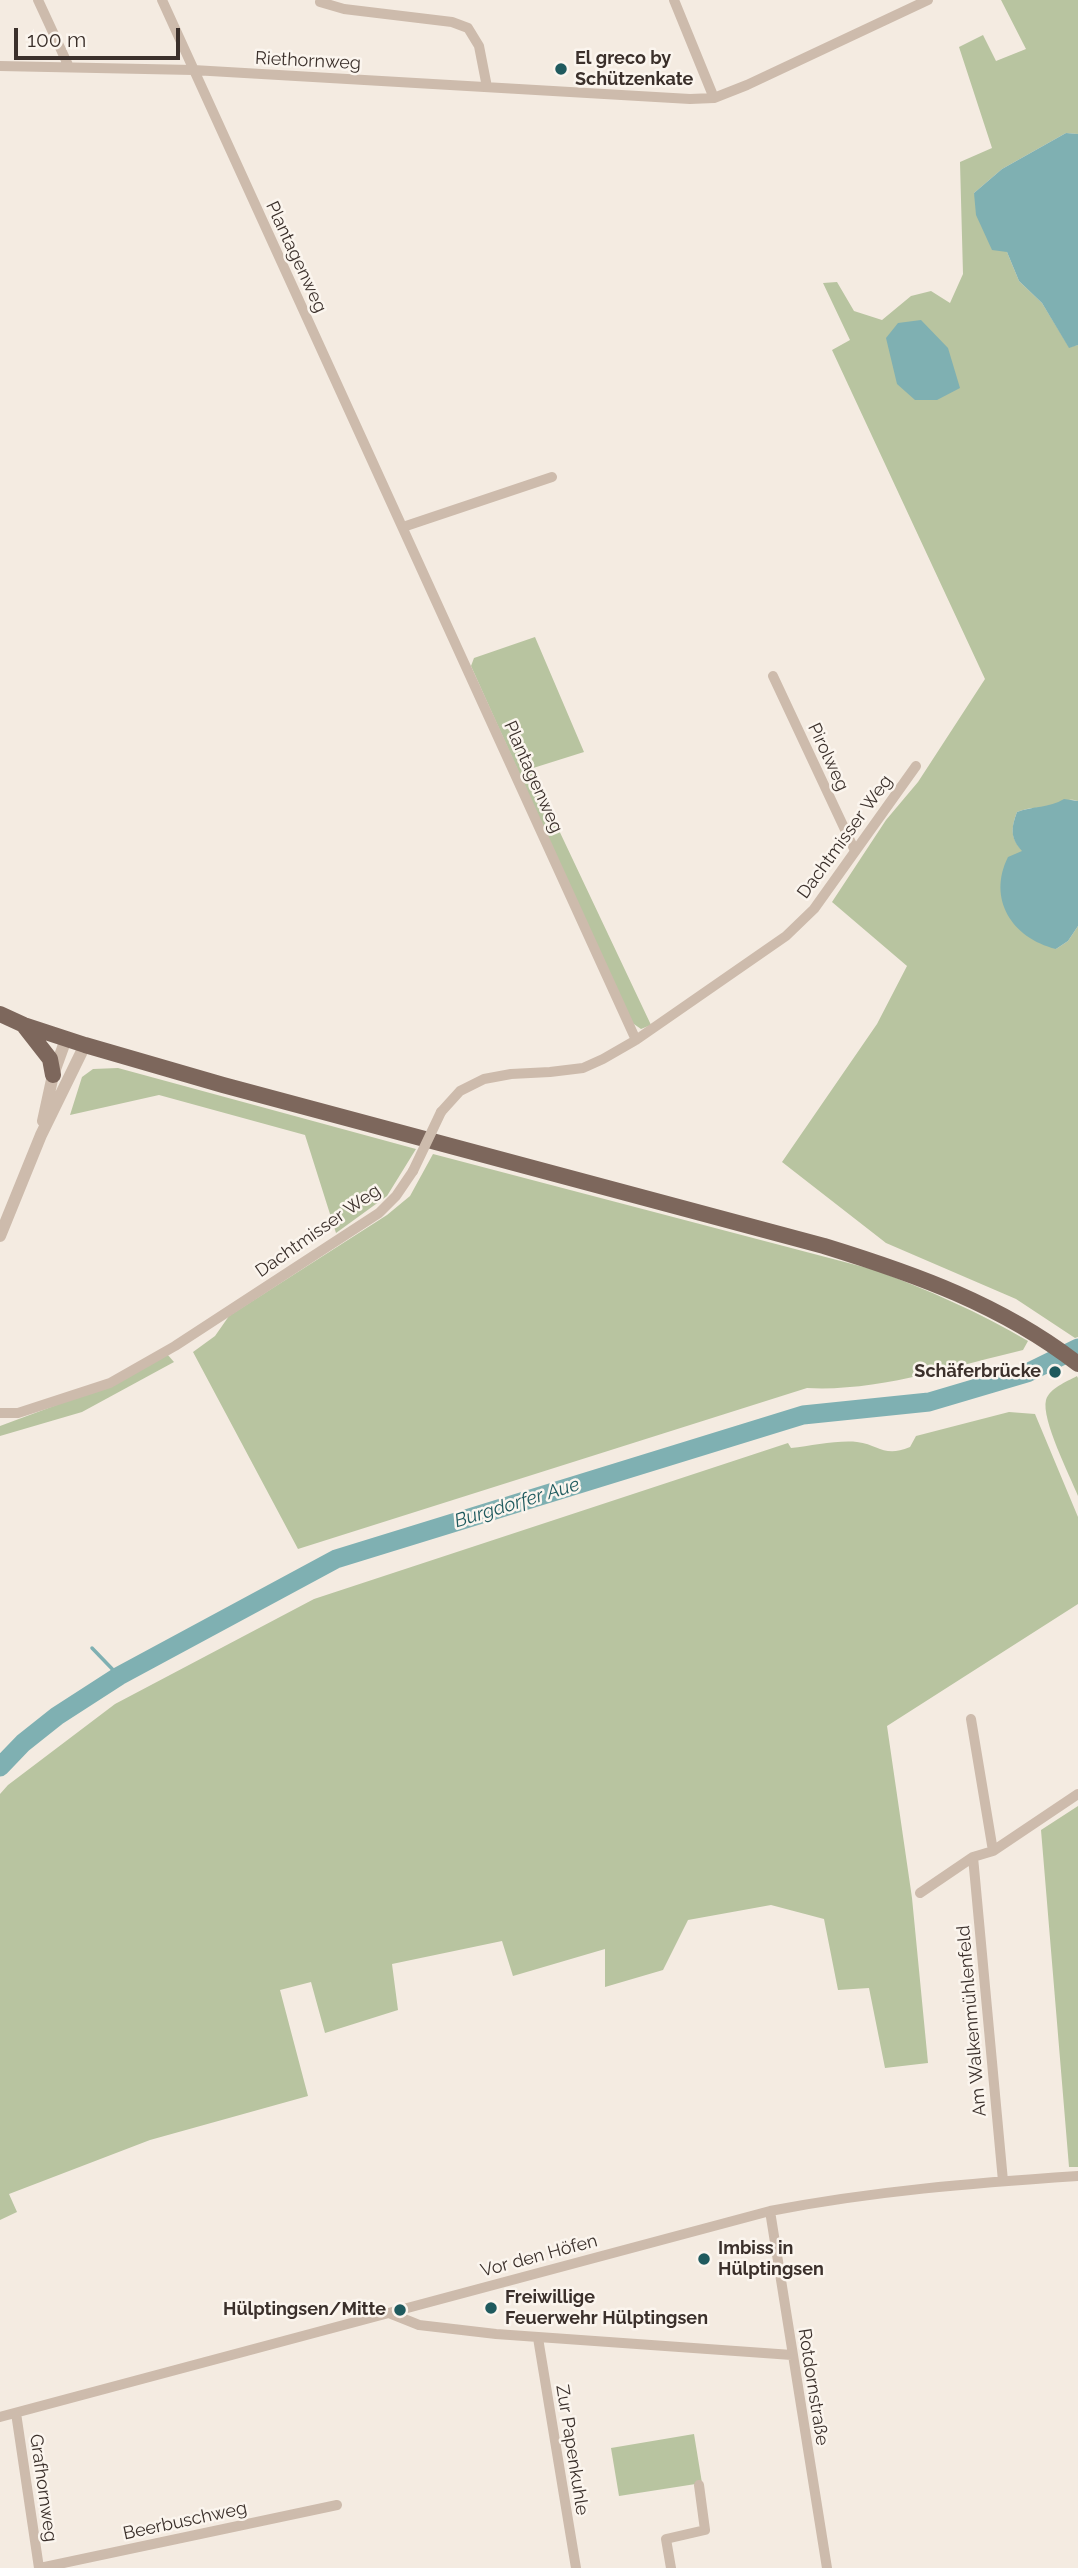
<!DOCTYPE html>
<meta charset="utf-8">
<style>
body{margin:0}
#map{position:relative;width:1078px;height:2568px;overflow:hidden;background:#f4ebe1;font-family:Raleway,sans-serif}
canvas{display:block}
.scale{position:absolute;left:14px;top:28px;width:166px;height:32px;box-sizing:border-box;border:4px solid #3b302b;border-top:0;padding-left:9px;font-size:21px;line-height:24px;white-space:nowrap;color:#3b302b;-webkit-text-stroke:5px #fbf5ee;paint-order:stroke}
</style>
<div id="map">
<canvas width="1078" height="2568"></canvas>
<div class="scale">100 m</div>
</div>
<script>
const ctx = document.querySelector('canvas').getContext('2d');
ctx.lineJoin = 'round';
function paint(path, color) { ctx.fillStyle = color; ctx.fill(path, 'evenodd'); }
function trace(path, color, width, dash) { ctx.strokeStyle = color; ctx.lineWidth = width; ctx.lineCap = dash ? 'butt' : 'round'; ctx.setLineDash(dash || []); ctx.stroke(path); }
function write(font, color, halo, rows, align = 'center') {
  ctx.font = font + ' Raleway,sans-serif'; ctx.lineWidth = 5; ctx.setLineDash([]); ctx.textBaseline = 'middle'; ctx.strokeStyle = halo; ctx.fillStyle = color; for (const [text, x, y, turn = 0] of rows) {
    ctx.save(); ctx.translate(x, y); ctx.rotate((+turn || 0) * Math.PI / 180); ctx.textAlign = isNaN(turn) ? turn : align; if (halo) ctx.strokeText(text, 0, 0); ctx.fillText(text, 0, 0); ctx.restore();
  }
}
paint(new Path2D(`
 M1001,0H1078V134L1066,133L1002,169L974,193L1007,252L1019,281L1042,303L1069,347L1078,345V801C1066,797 1062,803 1051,806C1037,809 1033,806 1017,812C1011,828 1010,839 1023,851L1056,949L1068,941L1078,926V1337L1075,1338L1016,1299L886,1243L782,1162L877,1024L907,966L832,902L886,820L918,782L985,679L832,350L850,340L823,283L837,282L854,311L882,320L911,296L931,291L950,303L963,274L960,162L992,148L959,47L983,35L996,61L1026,49Z
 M535,637L584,752L530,769L651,1025L641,1029L631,1022L471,666L474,658Z
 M118,1068L416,1149L387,1196L336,1233L305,1135L159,1095L70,1115L82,1077L93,1069Z
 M433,1154L875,1270C928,1290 979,1312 1028,1341L1023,1350C955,1366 877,1392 807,1388L298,1549L193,1352L215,1336L229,1316L387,1215L410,1196Z
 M167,1354L174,1362L82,1412L0,1436V1426L105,1387Z
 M1077,1376L1078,1378V1496C1070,1476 1041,1419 1046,1400C1050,1388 1066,1382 1077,1376Z
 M1009,1412L1035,1414L1078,1517V1604L887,1726L912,1898L928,2063L885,2068L869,1988L838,1990L824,1919L771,1905L688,1920L663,1970L605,1987V1949L513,1976L502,1941L392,1964L398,2010L325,2033L311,1982L280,1990L308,2096L150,2140L9,2194L17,2212L0,2220V1794L8,1785L115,1704L314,1599L788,1443L791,1448C812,1446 837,1440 857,1442C880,1445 884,1458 910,1447L916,1436Z
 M1078,1806V2167H1069L1041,1830Z
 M694,2434L702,2483L619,2496L611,2448Z`), '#b8c4a0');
paint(new Path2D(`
 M1066,133L1078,134V345L1069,348L1042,303L1019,281L1007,252L992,250L976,215L974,193L1002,169Z
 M921,320L948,348L960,388L937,400H915L897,384L886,338L898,323Z
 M1064,799L1078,801V926L1068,941L1056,949C1012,938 987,899 1008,857L1022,851C1010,838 1011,828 1017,812C1033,806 1049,808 1064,799Z`), '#7fb0b2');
trace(new Path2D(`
 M92,1648L119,1676`), '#7fb0b2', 3.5);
trace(new Path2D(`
 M0,1767L23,1743L57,1716L119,1676L336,1559L803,1415L929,1402L1027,1373L1078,1348`), '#7fb0b2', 19);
trace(new Path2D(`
 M38,0L69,67
 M162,0L636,1040
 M674,0L714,98
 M320,2L344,9L452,22L468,28L479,46L487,87
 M0,66L193,70L690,99L714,98L747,85L928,0
 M403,527L552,477
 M773,676L855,851
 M441,1112L460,1091L484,1079L511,1074L550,1072L583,1068L603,1059L636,1040L786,936L814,909L916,766
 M0,1413H18L110,1383L175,1346L379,1213L396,1196L413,1171
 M971,1719L993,1851
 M920,1893L973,1857
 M1003,2181L973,1857L993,1851L1078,1794
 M770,2211L827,2568
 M389,2313L419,2325L496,2334L792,2355
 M538,2338L576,2568
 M16,2413L39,2568
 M0,2417L770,2211C873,2191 973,2183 1078,2176
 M40,2568L337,2505
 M671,2568L666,2539L705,2530L699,2485`), '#cdbbac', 10);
trace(new Path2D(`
 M43,1121L53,1075L66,1039
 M0,1236L41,1135L85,1045`), '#cdbbac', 12);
trace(new Path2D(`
 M0,1014L24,1025L85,1045L223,1085L824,1246C915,1274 1002,1305 1078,1364
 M25,1027L50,1059L53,1075`), '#7d675c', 16);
trace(new Path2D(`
 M413,1171L441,1112`), '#cdbbac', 10);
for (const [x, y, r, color] of [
 [561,69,7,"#1f5a5e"],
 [1055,1372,7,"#1f5a5e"],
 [704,2259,7,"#1f5a5e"],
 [491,2308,7,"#1f5a5e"],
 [400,2310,7,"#1f5a5e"]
]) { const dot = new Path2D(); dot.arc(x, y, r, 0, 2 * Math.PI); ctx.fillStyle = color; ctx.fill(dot); trace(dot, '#fbf5ee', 2.5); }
write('bold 18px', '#3b302b', '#fbf5ee', [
 ["El greco by",575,59],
 ["Schützenkate",575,80],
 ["Schäferbrücke",1041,1372,"right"],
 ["Imbiss in",718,2249],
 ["Hülptingsen",718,2270],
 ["Freiwillige",505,2298],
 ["Feuerwehr Hülptingsen",505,2319],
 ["Hülptingsen/Mitte",386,2310,"right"]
], 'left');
write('18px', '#3b302b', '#fbf5ee', [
 ["Riethornweg",308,61,3],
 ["Plantagenweg",296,257,65],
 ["Pirolweg",828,757,65],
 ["Plantagenweg",533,777,66],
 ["Dachtmisser Weg",845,837,-54],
 ["Dachtmisser Weg",318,1231,-35],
 ["Am Walkenmühlenfeld",972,2021,-95],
 ["Vor den Höfen",539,2256,-15],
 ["Rotdornstraße",813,2387,81],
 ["Zur Papenkuhle",572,2450,81],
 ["Grafhornweg",43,2488,82],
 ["Beerbuschweg",185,2521,-12]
]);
write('italic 19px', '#1f5a5e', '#fbf5ee', [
 ["Burgdorfer Aue",517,1503,-17]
]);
</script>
